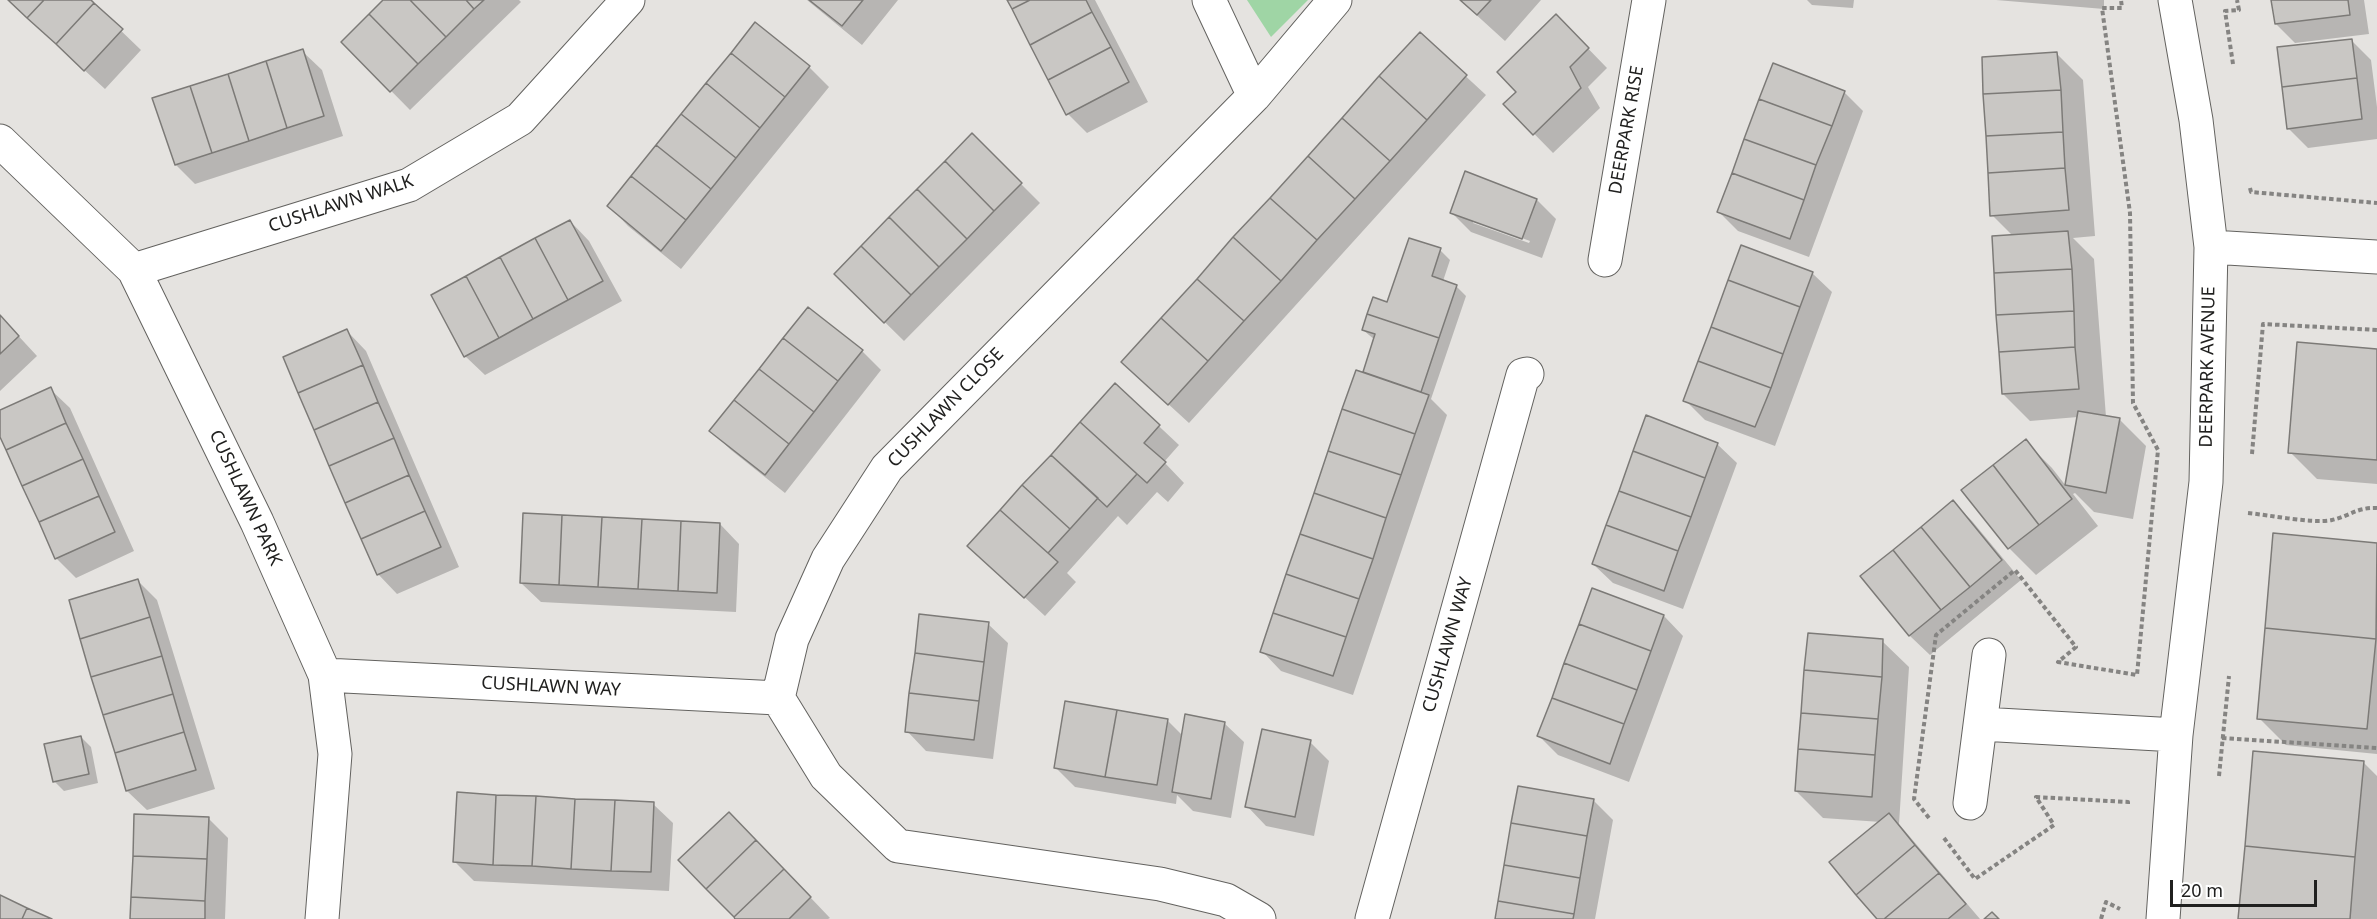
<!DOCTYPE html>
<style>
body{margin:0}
#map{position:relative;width:2377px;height:919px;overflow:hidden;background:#e5e3e0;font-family:"Noto Sans",sans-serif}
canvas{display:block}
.scale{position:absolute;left:2170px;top:880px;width:147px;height:27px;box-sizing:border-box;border:3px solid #20201f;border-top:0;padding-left:8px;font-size:18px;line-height:21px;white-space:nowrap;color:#20201f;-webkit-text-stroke:4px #fff;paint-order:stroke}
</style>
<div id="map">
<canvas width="2377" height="919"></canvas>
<div class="scale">20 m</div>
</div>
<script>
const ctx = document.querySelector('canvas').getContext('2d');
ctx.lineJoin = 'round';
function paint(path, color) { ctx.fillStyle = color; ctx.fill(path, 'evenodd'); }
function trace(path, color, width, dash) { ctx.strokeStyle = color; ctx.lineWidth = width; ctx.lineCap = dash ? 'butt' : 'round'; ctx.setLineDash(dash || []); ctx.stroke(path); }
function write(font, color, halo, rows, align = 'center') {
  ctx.font = font + ' "Noto Sans",sans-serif'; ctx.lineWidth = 4.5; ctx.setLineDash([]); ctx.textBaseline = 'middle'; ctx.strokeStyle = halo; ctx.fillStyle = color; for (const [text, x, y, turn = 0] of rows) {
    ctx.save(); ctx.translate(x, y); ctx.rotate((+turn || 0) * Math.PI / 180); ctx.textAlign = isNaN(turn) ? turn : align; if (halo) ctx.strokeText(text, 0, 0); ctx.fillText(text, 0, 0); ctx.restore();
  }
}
paint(new Path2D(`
 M1247,0H1308L1271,37Z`), '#9fd5a5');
paint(new Path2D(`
 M8,0H89L141,50L105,89Z
 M385,0H519L521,2L410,110L343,42Z
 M807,0H898L862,45Z
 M1009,0H1095L1148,102L1087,133L1068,114Z
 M1460,0H1541L1505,41Z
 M1807,0H1854L1853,8L1812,5Z
 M1996,0H2104V9Z
 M2273,0H2364L2369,34L2295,43L2276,24Z
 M755,24L809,67L829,87L681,269L628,226L609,206Z
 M1420,34L1486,95L1189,423L1143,381Z
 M1575,35L1607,68L1588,87L1600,108L1553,153L1505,104Z
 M2352,41L2371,60L2377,107V139L2308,148L2288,128Z
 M302,51L322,70L343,136L195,184L176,165Z
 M2056,53L2083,80L2095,236L2073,238L2094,259L2106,417L2119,419L2146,446L2133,519L2094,512L2075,493L2073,494L2098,526L2036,575L2009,548L1963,490L2025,441L2052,468L2066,486L2078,417L2030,421L2003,394L2013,236L1992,215Z
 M1844,92L1863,111L1809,257L1738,231L1719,212Z
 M972,135L1040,203L904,341L836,274Z
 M1537,200L1556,219L1542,258L1471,232L1452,213ZM1473,220L1530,241L1529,243L1473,223Z
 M570,221L589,241L622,301L485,375L465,356Z
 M1440,250L1450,260L1443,281L1456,286L1466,296L1431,399L1447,415L1353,695L1281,671L1262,651L1375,340L1363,330Z
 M1812,273L1832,292L1775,446L1705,420L1685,400Z
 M0,316L37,356L0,391Z
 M347,331L366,351L459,567L397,594L378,574Z
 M2377,350V484L2317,479L2290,452Z
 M862,351L881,370L785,493L731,450L711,431Z
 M1115,385L1179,445L1164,462L1184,483L1168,502L1157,492L1127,525L1118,516L1067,573L1076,582L1045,616L969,546Z
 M50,389L70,408L134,551L76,578L56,558L0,433V411Z
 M1717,444L1737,463L1683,609L1613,583L1593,564Z
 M1953,502L1972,521L2021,580L1930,655L1910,636L1862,577Z
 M720,524L739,544L736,612L541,602L521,583Z
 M2275,534L2377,544V754L2286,745L2259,718Z
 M138,581L157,600L215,789L147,810L127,791Z
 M1664,616L1683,636L1629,782L1558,755L1539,736Z
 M988,624L1008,643L993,759L926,751L907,731Z
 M1882,641L1909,667L1899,824L1980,919H1879L1881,822L1823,818L1796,791Z
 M1167,720L1183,736L1224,723L1244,742L1231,818L1193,811L1177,795L1176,804L1075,787L1055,767Z
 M81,737L91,747L98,783L64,791L54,781Z
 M1310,742L1329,761L1314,836L1266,826L1247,806Z
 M2364,763L2377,776V919H2239Z
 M1593,800L1613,820L1595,919H1496Z
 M653,804L673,823L669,891L474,881L455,862Z
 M209,819L228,838L225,919H132Z
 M749,833L830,918L828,919H737Z`), '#0003');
const building = new Path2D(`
 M8,0H44L27,18Z
 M44,0H91L94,3L56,44L27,18Z
 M383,0H410L446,37L418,64L369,14Z
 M410,0H466L474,9L446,37Z
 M466,0H484L474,9Z
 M809,0H863L842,26Z
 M1007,0H1030L1012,9Z
 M1030,0H1086L1092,12L1030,45L1012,9Z
 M1460,0H1491L1477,15Z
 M2271,0H2348L2350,15L2275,24Z
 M94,3L123,29L84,71L56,44Z
 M1092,12L1111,47L1048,80L1030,45Z
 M369,14L418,64L390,92L341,42Z
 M1556,14L1589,48L1570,67L1581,88L1533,135L1503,104L1516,92L1497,72Z
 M755,22L810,66L785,97L731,53Z
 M1420,32L1467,75L1427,120L1379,76Z
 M2352,39L2357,78L2282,87L2277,47Z
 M1111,47L1129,82L1066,115L1048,80Z
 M303,49L324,116L287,128L266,61Z
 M2057,52L2061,90L1983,94L1982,57Z
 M731,53L785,97L760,128L706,83Z
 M266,61L287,128L249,141L228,74Z
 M1773,63L1845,91L1832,126L1759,99Z
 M228,74L249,141L212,153L190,86Z
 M1379,76L1427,120L1390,161L1342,118Z
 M2357,78L2362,119L2287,129L2282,87Z
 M706,83L760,128L736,158L681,114Z
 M190,86L212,153L175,165L152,98Z
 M2061,90L2063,132L1986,136L1983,94Z
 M1759,99L1832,126L1816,165L1744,139Z
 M681,114L736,158L711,189L656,145Z
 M1342,118L1390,161L1355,199L1308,156Z
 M2063,132L2065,168L1988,173L1986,136Z
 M972,133L1022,183L994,211L945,161Z
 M1744,139L1816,165L1804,200L1732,173Z
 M656,145L711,189L686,220L631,176Z
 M1308,156L1355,199L1317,240L1270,198Z
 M945,161L994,211L967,239L917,189Z
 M2065,168L2069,210L1990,216L1988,173Z
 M1465,171L1537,199L1522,239L1450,213Z
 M1732,173L1804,200L1790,239L1717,212Z
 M631,176L686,220L661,251L607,206Z
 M917,189L967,239L939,267L889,217Z
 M1270,198L1317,240L1281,281L1233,237Z
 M889,217L939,267L911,295L861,246Z
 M570,220L603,281L568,300L535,238Z
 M2068,231L2072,269L1994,273L1992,236Z
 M1233,237L1281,281L1244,321L1197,279Z
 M535,238L568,300L533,319L500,257Z
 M1409,238L1441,248L1432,276L1457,285L1439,338L1367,314L1373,297L1387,302Z
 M1741,245L1813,272L1800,307L1728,280Z
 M861,246L911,295L884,323L834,274Z
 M500,257L533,319L499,338L466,276Z
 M2072,269L2074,311L1996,315L1994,273Z
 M466,276L499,338L464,357L431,295Z
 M1197,279L1244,321L1208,361L1161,318Z
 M1728,280L1800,307L1783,354L1711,327Z
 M808,307L863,350L838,381L783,338Z
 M2074,311L2075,347L1999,352L1996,315Z
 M1367,314L1439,338L1421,392L1363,372L1375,334L1362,330Z
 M0,315L19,336L0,354Z
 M1161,318L1208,361L1168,405L1121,362Z
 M1711,327L1783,354L1771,388L1698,361Z
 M347,329L363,365L298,393L283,357Z
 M783,338L838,381L814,412L759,369Z
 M2297,342L2377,349V460L2288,453Z
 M2075,347L2079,389L2002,394L1999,352Z
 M1698,361L1771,388L1755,427L1683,401Z
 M363,365L378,402L314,430L298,393Z
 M759,369L814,412L789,444L734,400Z
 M1356,370L1429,395L1415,434L1342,409Z
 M1115,383L1160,425L1144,443L1166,462L1147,483L1080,422Z
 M51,387L66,423L6,450L0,437V410Z
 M734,400L789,444L765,475L709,431Z
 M378,402L394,438L329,466L314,430Z
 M1342,409L1415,434L1401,475L1328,451Z
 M2078,411L2120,418L2106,493L2065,485Z
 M1646,415L1718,443L1705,478L1633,451Z
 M1080,422L1137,474L1107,507L1051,455Z
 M66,423L83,459L22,486L6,450Z
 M394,438L409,475L345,503L329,466Z
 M2026,439L2072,499L2039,525L1993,465Z
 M1328,451L1401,475L1386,518L1314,493Z
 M1633,451L1705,478L1691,517L1619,491Z
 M1051,455L1098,498L1070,529L1022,485Z
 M83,459L99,496L39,522L22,486Z
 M1993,465L2039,525L2008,549L1961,490Z
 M409,475L425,511L361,539L345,503Z
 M1022,485L1070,529L1048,553L1000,510Z
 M1619,491L1691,517L1678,551L1606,525Z
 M1314,493L1386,518L1373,559L1300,534Z
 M99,496L115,532L55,559L39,522Z
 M1953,500L2002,560L1970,587L1921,527Z
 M1000,510L1058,562L1024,598L967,546Z
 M425,511L441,547L377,575L361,539Z
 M523,513L562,515L559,585L520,583Z
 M562,515L602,517L598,587L559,585Z
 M602,517L642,519L638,589L598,587Z
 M642,519L681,521L678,591L638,589Z
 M681,521L720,523L717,593L678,591Z
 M1606,525L1678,551L1664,591L1592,564Z
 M1921,527L1970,587L1941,610L1893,550Z
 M2273,533L2377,543L2376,639L2265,628Z
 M1300,534L1373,559L1359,599L1286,574Z
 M1893,550L1941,610L1909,636L1860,576Z
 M1286,574L1359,599L1346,637L1273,613Z
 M138,579L150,617L80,639L69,600Z
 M1592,588L1664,615L1651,651L1579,624Z
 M1273,613L1346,637L1333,676L1260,652Z
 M919,614L989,622L984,662L915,653Z
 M150,617L162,656L91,677L80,639Z
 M1579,624L1651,651L1637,690L1564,663Z
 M2265,628L2376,639L2367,729L2257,719Z
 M1808,633L1883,639L1882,677L1804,670Z
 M915,653L984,662L979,701L909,693Z
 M162,656L173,694L103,715L91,677Z
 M1564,663L1637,690L1624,724L1552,698Z
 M1804,670L1882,677L1878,719L1801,713Z
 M909,693L979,701L974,740L905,732Z
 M173,694L184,732L115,753L103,715Z
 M1552,698L1624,724L1610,764L1537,736Z
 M1065,701L1117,710L1105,777L1054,768Z
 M1117,710L1168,719L1157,785L1105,777Z
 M1801,713L1878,719L1875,755L1798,749Z
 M1185,714L1225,722L1211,799L1172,792Z
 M1262,729L1311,740L1295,817L1245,807Z
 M184,732L196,770L126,791L115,753Z
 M81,736L89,774L53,782L44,744Z
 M1798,749L1875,755L1872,797L1795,791Z
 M2253,751L2364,761L2355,857L2245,846Z
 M1518,786L1594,799L1587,836L1511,823Z
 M457,792L496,795L493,865L453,862Z
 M496,795L536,796L532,866L493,865Z
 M536,796L575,799L571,869L532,866Z
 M575,799L615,800L611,871L571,869Z
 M615,800L654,802L651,872L611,871Z
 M729,812L756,840L706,889L678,860Z
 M1889,813L1915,845L1856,895L1829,862Z
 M134,814L209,817L207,859L133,856Z
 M1511,823L1587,836L1580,878L1504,865Z
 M756,840L784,869L734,917L706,889Z
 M1915,845L1939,873L1884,919H1877L1856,895Z
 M2245,846L2355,857L2350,919H2238Z
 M133,856L207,859L205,901L131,897Z
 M1504,865L1580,878L1574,914L1498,901Z
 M784,869L811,897L789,919H735L734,917Z
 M1939,873L1966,904L1948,919H1884Z
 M0,895L27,908L22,919H0Z
 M131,897L205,901V919H130Z
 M1498,901L1574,914L1573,919H1495Z
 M27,908L52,919H22Z
 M1992,912L1999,919H1984Z`);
paint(building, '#c9c7c4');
trace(building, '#7c7a77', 1.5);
const minor = new Path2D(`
 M1209,0L1254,96
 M0,141L134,270L257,522L325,675L335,754L322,919
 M2211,247L2377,257
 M1605,260L1649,0
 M134,270L409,185L520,119L628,0
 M325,675L778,698
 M1981,724L2176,735
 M1970,803L1989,655
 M1259,919L1226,900L1160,884L898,846L826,776L778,698L792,639L828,559L887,468L1254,96L1335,0
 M1372,919L1523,375L1527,374
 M2163,919L2176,735L2206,482L2211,247L2196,120L2175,0`);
trace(minor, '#63625f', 35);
trace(new Path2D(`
 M2233,64L2225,11L2239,10L2237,0
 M2250,188L2251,192L2377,203
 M2252,454L2263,324L2377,330
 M2248,513C2270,515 2312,524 2332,520C2350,516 2357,507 2377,508
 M2222,738L2377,748
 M2219,776L2229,676
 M1929,818L1914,799L1936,635L2015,570L2076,647L2058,662L2137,675L2158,450L2133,403L2130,213L2102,8H2122L2121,0
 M1944,838L1975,879L2054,825L2036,797L2128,802V804
 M2101,919L2106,902L2120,909`), '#858482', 4, [4.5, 3]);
trace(minor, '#fff', 33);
write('18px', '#20201f', '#fff', [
 ["DEERPARK RISE",1627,130,-80],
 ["CUSHLAWN WALK",341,204,-18],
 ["DEERPARK AVENUE",2208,367,-89],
 ["CUSHLAWN CLOSE",946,408,-46],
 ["CUSHLAWN PARK",245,498,65],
 ["CUSHLAWN WAY",1448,645,-74],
 ["CUSHLAWN WAY",551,687,3]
]);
</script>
